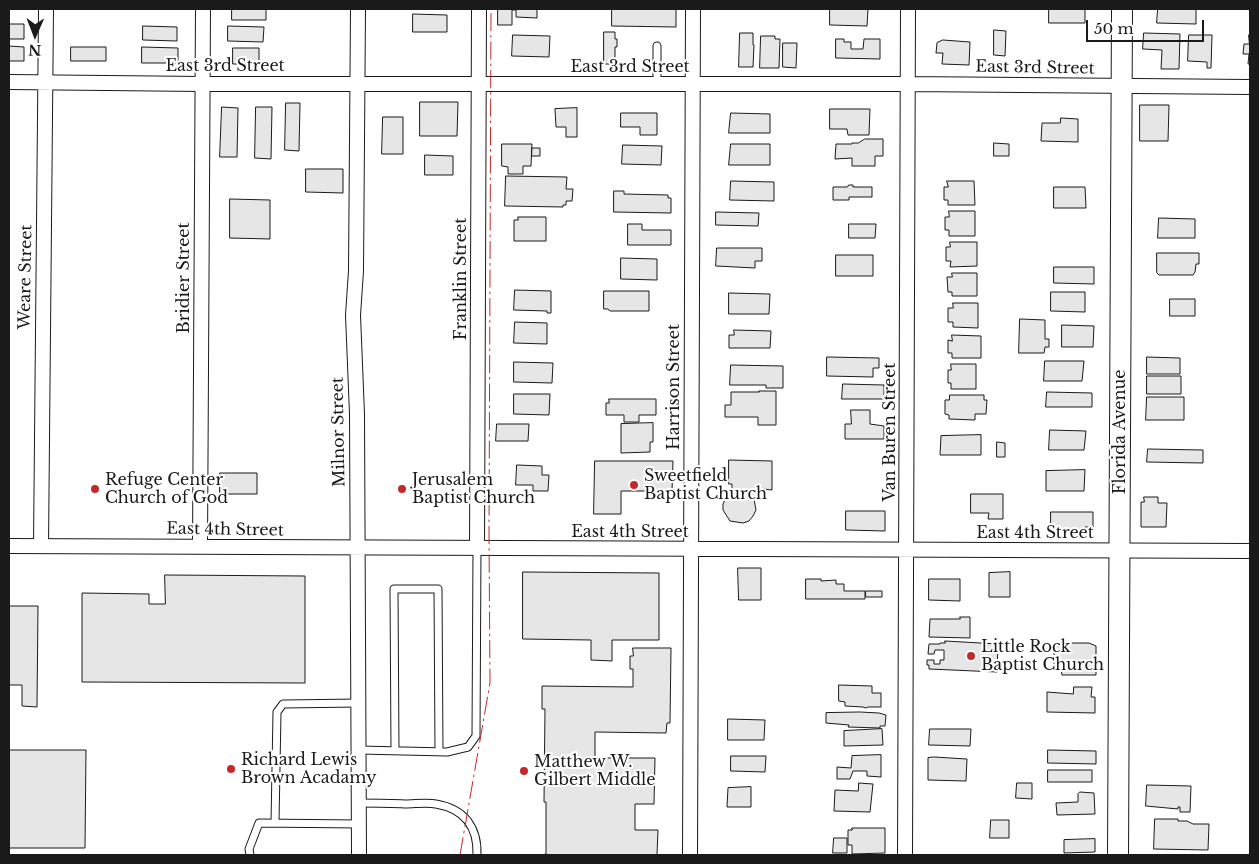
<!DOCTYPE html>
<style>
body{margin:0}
#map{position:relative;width:1259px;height:864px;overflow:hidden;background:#fff;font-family:"Libre Baskerville",serif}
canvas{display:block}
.frame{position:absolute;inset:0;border:10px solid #1a1a1a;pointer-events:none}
.north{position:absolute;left:10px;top:10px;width:50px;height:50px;-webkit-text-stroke:4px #fff;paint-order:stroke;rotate:181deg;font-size:14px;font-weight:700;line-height:20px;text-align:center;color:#1a1a1a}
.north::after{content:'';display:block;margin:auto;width:18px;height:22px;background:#1a1a1a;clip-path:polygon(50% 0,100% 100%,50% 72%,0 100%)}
.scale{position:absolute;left:1086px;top:20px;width:118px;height:22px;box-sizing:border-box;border:2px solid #1a1a1a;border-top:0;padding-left:6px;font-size:15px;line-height:18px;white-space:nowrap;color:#1a1a1a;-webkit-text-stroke:4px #fff;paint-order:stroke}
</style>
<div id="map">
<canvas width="1259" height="864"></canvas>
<div class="frame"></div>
<div class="north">N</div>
<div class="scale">50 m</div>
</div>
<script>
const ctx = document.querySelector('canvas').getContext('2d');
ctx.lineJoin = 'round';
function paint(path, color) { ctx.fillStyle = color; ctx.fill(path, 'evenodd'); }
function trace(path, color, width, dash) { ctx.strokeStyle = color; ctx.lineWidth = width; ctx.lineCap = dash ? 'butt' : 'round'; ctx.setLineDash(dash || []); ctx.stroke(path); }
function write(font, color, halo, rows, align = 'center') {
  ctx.font = font + ' "Libre Baskerville",serif'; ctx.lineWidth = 4; ctx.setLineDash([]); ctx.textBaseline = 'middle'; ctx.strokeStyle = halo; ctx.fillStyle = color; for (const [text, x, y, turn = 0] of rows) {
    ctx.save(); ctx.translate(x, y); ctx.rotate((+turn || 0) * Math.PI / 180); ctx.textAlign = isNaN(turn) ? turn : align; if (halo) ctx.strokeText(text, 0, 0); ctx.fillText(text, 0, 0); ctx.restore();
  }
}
const building = new Path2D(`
 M232,9H266V20H232Z
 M498,9H537V18L516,17V10H512V25H498Z
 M612,9H676V27L612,26Z
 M830,9H868L867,26L830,25Z
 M1049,9H1085V23H1049Z
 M1158,9H1196V24L1157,23Z
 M413,14L447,15V32H413Z
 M9,24H24V39H9Z
 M143,26L177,27V41L143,40Z
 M228,26L264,27L263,42L228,41Z
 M994,30L1006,31L1005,56L994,55Z
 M604,32H615V39H617V47H615V64H604Z
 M740,33H753V45H754L753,67H739Z
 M1144,33L1180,34L1179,69H1161L1162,50L1143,49Z
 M513,35L550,36L549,57L512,56Z
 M1189,35H1212L1211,68H1207V62L1188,61Z
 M1249,35H1250V64H1248L1249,54H1243L1244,44H1249Z
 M761,36H775V39H780L779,68H760Z
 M836,39H844V42H851V49H863L864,39H880V59L836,58Z
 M943,40L970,42L969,65L942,64L943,53H936L937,43Z
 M783,43H797L796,68L783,67Z
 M9,46L24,47V61H9Z
 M71,47H106V61H71Z
 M142,47L178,48V63H142Z
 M233,48H259V64H233Z
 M420,102H458L457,136H420Z
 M286,103H300L299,151L285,150Z
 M1140,105H1169L1168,141H1140Z
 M222,107L238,108L237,157H220Z
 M256,107H272L271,159L255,158Z
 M577,108V137H566V127H556L555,109Z
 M830,109H870L869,135H848L847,129H830Z
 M621,113H657V135H640V127H621Z
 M731,113L770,114V133H729Z
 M383,117H403V154H382Z
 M1061,118L1078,119V142L1041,141L1042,123H1060Z
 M865,139H883V156H875V166H852V158L835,159L836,144H852V143H858Z
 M994,143L1009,144V156H994Z
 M502,144H532L531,166H523V174H508V167L502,166Z
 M731,144H770V165H729Z
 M623,145L662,146L661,165L622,164Z
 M532,148H540V156H532Z
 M425,155L453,156V175H425Z
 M306,169H343V193L306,192Z
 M506,176L567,177L566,189H573L572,201H566V205H563V207L505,206Z
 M731,181L774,182V201L730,200Z
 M947,181H974L975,205H948V200H944V187H948Z
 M849,185H853V187H872V197H849V200H833V187H847Z
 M1054,187H1085L1086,208H1054Z
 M614,191H624V194L668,195V198H671V213L614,212Z
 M230,199L270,200V239L230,238Z
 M949,211H975V236H949V230H945V217H949Z
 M716,212L759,213L758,226L716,225Z
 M518,217H546V241H514V220H518Z
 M1159,218L1195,219V238H1158Z
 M628,224H642V230H671V245H628Z
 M849,224H876L875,238H849Z
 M950,242H977V266L950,267L951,261H946V247H950Z
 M717,248H762V261H755V268L716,266Z
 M1157,253H1199V264H1196L1195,272L1193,275H1159L1157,273Z
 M836,255H873V276H836Z
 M621,258L657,259V280L621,279Z
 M1054,267H1094V284L1054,283Z
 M952,273H977V296H952V292H948L947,277H952Z
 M515,290L551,291V313H547V311L514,310Z
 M604,291H649V311H610L608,309H604Z
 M1051,292H1085V312L1051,311Z
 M729,293L770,294L769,314H729Z
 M1170,299H1195V316H1170Z
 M953,303H978V328L953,327V322H948V308H953Z
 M1020,319L1045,320V339H1049V347H1045L1044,353H1019Z
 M515,322L547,323V344L514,343Z
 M1062,325L1094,326L1093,347H1062Z
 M734,330L771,331L770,348H729V335H734Z
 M952,335L981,336V358H952V353H948V340L952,341Z
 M827,357L879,358V368H873V377L827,376Z
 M1147,357L1180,358V374H1147Z
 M1045,361H1084L1082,381H1044Z
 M514,362L553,363L552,383L514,382Z
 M951,364H976V389H951V383H948V370H951Z
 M731,365L783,366V388H766V385H730Z
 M1147,376H1181V394H1147Z
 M843,384L884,385V399H842Z
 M759,391H776V425H758V417H725V405H731V392H759Z
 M1047,392L1092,393V407H1046Z
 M514,394H550L549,415L514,414Z
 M950,395H984V400H987L986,414H975V420L949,419V415L945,414V400H949Z
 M1147,397H1184V420H1146Z
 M609,399H656V415H639V422H624V415H606V403H609Z
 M851,410H870V424L884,426V439H845V424H851Z
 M653,423V442H650V452L621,453V424Z
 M497,424H529L528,441H496Z
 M1050,430L1086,431L1084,450H1049Z
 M981,435V455H940L941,436Z
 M997,442L1005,443V457H997Z
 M1148,449L1203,450V463L1147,462Z
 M729,460L772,461V490L763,489L754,499L756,510L753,516L749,521L743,523L730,521L723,510V504L726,498L732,493V484H729Z
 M595,461H673L672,491H621V514H594Z
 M517,465L542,466V475H549L548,491H533V485H516Z
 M1085,470L1084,491H1046V471Z
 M220,473H257V494H220Z
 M971,494H1003V519H988L989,513H971Z
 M1144,497H1158V503H1167L1166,527H1141V502H1144Z
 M846,511H885V531L846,530Z
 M1051,512H1093V527H1085V531H1051Z
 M738,568H761V600H739Z
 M523,572L659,573V640H612V661L591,660V640L523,639Z
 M1010,572V597H989V573Z
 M165,575L305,576V683L82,682V593L149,594V604H165Z
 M806,579H821V581L836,580V584H844V591H865V599H806Z
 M929,579H960V601L929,600Z
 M866,591H882V597H866Z
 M9,606H38L37,707L22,706V685H9Z
 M960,617H970V638L929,637L930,619H960Z
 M945,641L998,644L997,672L929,669V665H927V660H934V664H940V660H944V650H935L934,654H928L929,644H940V643H945Z
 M1062,643H1089L1096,646V675H1062L1061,669H1054V645L1062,647Z
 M633,648H671L670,723H667L666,733L595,732V758H655L654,804H635V830H658L657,855H541L546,854V802H544L545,709H542V686L633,687V669H630V656H633Z
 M839,685L872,686V693H881V707H868L866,708L863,707L845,706V702L839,701Z
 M1074,687H1092L1091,697H1095V713L1047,712V692L1073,694Z
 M860,712L879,713L886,715L885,726H880V728L848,727L849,725L826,723V713Z
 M728,719L765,720L764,740H728Z
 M882,729L883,745L844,746V731Z
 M930,729H971L970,746L929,745Z
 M9,750H86L85,848H9Z
 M1048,750L1096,751V764L1048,763Z
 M881,755V777L867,776V771H853L850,779H837V767L851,768L852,756Z
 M731,756H766L765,772L731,771Z
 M934,757L967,759L966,781L928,780V758Z
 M1048,770H1092V782H1048Z
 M859,783L873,784L870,812L834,811L835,790L858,791Z
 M1017,783H1032V799L1016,798Z
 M1147,785L1191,786L1190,812H1180V807H1178V809L1146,806Z
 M751,787V807H727L728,788Z
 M1080,792L1094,793L1095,814L1057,815L1056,803L1078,802V794Z
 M1155,819H1178V821H1187L1193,824H1209L1208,850L1154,849Z
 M991,820H1009V838H990Z
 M852,828H885V853L852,854V845H848V830H852Z
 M834,838H847V853H833Z
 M1095,839V852L1064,853V840Z`);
paint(building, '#e6e6e6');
trace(building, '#1a1a1a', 1);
const lane = new Path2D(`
 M657,46V85
 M359,750L447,752L468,747L476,736L477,549
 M395,751L394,589H438L439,752
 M359,803C375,803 390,803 405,804C415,804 427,802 436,804C465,809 478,828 477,855
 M275,823L277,712L283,704L359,703
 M250,855L249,849L259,823L359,824`);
const street = new Path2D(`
 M358,9L356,271L353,315L357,414L359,855
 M9,82L203,84H908L1250,87
 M9,546L1250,551
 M41,546L46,9
 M200,547L203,9
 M477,549L479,9
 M690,855L693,9
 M905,855L908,9`);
const secondary = new Path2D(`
 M1118,855L1122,9`);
trace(lane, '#1a1a1a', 9);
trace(street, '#1a1a1a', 16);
trace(secondary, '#1a1a1a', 22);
trace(lane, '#fff', 7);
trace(street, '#fff', 14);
trace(secondary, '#fff', 20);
trace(new Path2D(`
 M460,855L490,683L489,535L491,9`), '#c62828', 1, [18, 4, 2.5, 4]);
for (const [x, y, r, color] of [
 [634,485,5,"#c62828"],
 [95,489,5,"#c62828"],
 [402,489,5,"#c62828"],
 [971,656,5,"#c62828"],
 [231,769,5,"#c62828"],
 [524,771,5,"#c62828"]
]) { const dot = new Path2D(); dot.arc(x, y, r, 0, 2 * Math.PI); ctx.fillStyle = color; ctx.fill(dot); trace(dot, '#fff', 2); }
write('16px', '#1a1a1a', '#fff', [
 ["East 3rd Street",225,66],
 ["East 3rd Street",630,67],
 ["East 3rd Street",1035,68,1],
 ["Weare Street",26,277,-89],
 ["Bridier Street",184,278,-90],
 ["Franklin Street",461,279,-90],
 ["Harrison Street",674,387,-90],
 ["Milnor Street",339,432,-91],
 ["Van Buren Street",890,432,-90],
 ["Florida Avenue",1120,432,-90],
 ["East 4th Street",225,530,1],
 ["East 4th Street",630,532],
 ["East 4th Street",1035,533]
]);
write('16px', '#1a1a1a', '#fff', [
 ["Sweetfield",644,476],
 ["Baptist Church",644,494],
 ["Refuge Center",105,480],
 ["Church of God",105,498],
 ["Jerusalem",412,480],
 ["Baptist Church",412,498],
 ["Little Rock",981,647],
 ["Baptist Church",981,665],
 ["Richard Lewis",241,760],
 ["Brown Acadamy",241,778],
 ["Matthew W.",534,762],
 ["Gilbert Middle",534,780]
], 'left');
</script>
